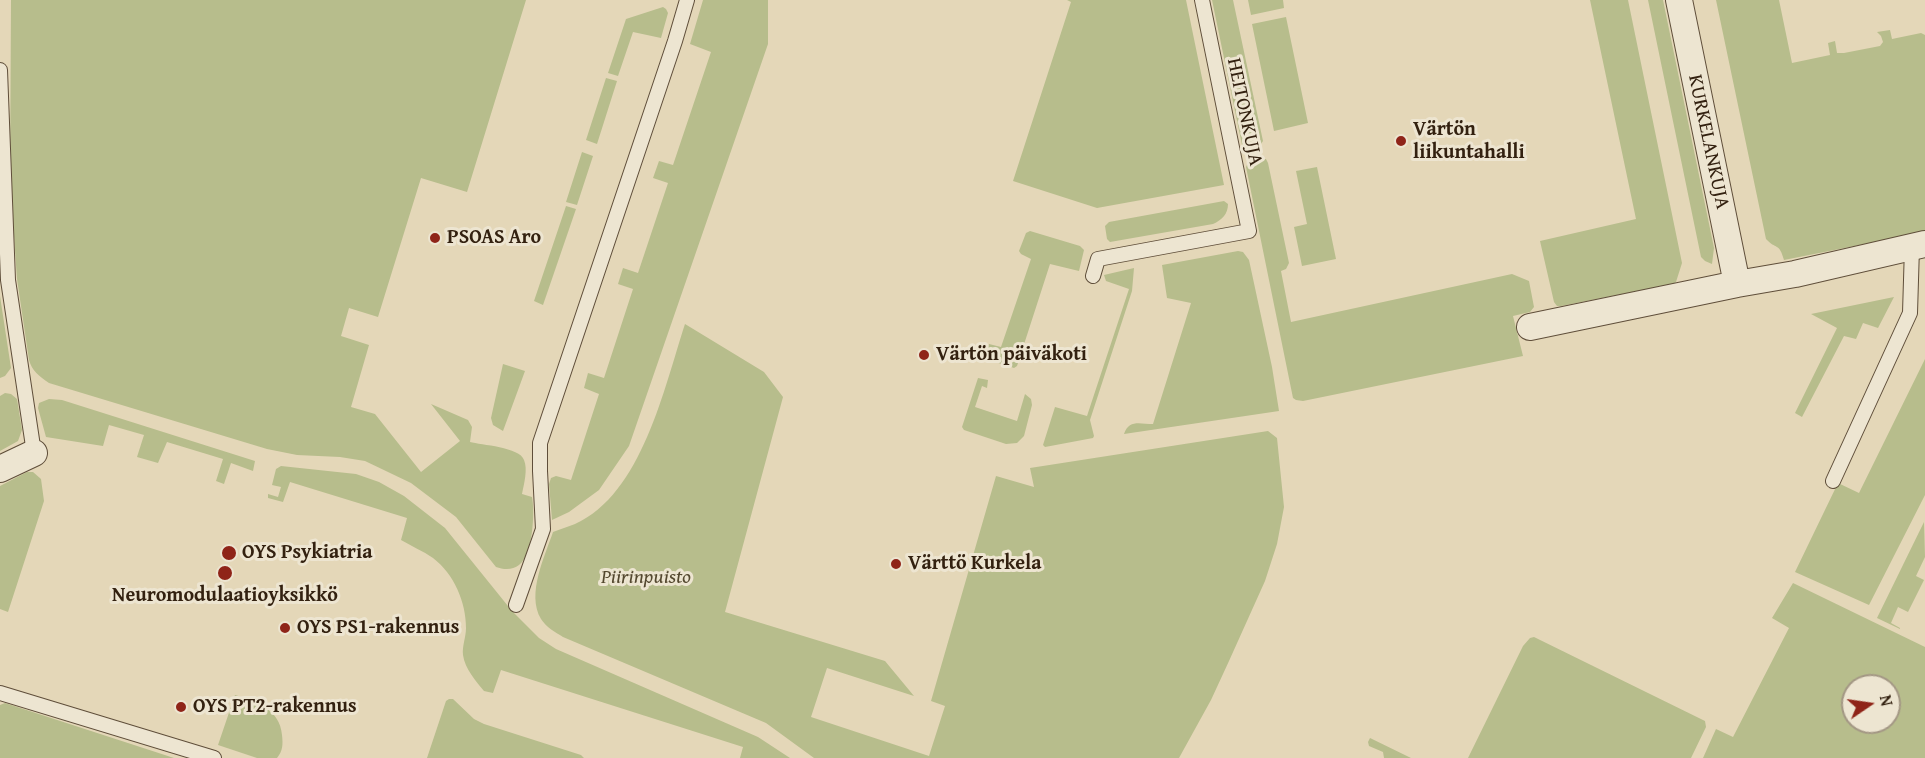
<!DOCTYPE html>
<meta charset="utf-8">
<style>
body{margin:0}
#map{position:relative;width:1925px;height:758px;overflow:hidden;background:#e4d7b8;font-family:"Gentium Book Plus",serif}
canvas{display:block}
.north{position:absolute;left:1841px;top:674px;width:60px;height:60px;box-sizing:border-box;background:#ede5d1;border:2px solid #a39784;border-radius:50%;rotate:77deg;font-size:16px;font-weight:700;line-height:24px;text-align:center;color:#332110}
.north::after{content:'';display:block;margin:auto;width:21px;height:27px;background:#8f2418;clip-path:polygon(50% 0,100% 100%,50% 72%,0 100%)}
</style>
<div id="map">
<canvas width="1925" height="758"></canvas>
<div class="north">N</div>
</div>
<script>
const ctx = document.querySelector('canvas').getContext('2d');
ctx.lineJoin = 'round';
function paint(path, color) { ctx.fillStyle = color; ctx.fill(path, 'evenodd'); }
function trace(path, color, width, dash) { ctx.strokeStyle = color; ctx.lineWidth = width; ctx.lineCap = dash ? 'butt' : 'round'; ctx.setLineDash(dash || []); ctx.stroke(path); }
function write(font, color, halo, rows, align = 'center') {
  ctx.font = font + ' "Gentium Book Plus",serif'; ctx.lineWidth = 6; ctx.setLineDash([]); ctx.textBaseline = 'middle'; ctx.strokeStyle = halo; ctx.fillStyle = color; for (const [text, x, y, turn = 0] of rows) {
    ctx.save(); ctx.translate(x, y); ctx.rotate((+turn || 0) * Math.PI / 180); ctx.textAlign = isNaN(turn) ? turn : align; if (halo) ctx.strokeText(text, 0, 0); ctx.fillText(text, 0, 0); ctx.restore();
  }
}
paint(new Path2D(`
 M11,0H526L467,192L421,178L378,317L349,308L341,336L369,345L351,407L375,414L421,472L460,441L431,404L468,420L472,427L470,442C481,445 520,447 524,460C528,469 524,484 522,494L532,497C535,512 533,555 519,565C513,570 504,570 496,567L456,517L411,483L365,461L340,457L297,455L267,449L49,383C39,376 32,371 29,360L17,279L10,179Z
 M703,0H768V44L629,446L599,490L569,512L552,520L549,484L551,478L556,476L571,480L599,394L584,388L588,373L604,378L633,289L618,284L623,268L638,273L668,183L653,178L659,161L673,165L711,52L690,44Z
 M1067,0H1186L1224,185L1097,208L1013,181L1071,2Z
 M1212,0H1233L1263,141L1261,144L1248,148L1242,145Z
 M1248,0H1283L1284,8L1251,15Z
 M1590,0H1628L1682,263L1676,282L1673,284L1561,306H1557L1554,302L1540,241L1636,219Z
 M1648,0H1663L1714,248L1712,264L1705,261L1701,257Z
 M1716,0H1779L1792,63L1830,55L1828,43L1835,41L1837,53H1844L1880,46L1883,42L1881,36L1877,32L1890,30L1892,39L1921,33L1925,35V232L1784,260C1779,242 1776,250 1766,239Z
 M663,7L666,9L668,13L661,38L633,32L618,76L608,73L626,19Z
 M1286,17L1308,123L1274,131L1252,24Z
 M606,78L617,81L597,144L586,140Z
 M582,152L593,156L577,205L566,202Z
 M1262,159H1266L1268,163L1289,263L1286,269L1281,271L1291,322L1512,274L1529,281L1534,307L1530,312L1513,316L1523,356L1303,401L1296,400L1293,398L1246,167L1248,163Z
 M1317,167L1336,259L1302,266L1294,227L1307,224L1296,171Z
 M1224,201L1228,204C1228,214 1222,220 1213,224L1110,242L1107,239L1105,226L1109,222Z
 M566,206L576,209L543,305L534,301Z
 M1030,231L1080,246L1084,250L1079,271L1050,264L1017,366L1014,368L986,359L985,357L989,344L1001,347L1031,259L1021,254L1019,251L1026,233Z
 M1238,251L1243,252L1249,260L1272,367L1279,411L1124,434C1129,419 1140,424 1153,424L1191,303L1167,298L1162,265Z
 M1134,268L1132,291L1090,420L1094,436L1093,438L1045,447L1043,445L1055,407L1087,416L1129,289L1106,281L1104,275Z
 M0,296L11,368L5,376L0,378Z
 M1894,297L1878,328L1863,323L1856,339L1844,336L1802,417L1795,413L1837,328L1811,314Z
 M685,324L764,372L783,397L725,612L885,661L914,696L827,668L811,717L929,756L945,706L931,701L996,476L1034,487L1030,468L1268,431L1277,438L1284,507L1277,544L1265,581L1229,661L1211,700L1179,758H814L766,723L563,637C555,632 546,627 541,619C526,594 545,556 553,532C560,529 568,527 575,524C642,494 664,388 685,324Z
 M1925,359V495L1869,605L1795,572L1838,483L1859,493Z
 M503,364L525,371L503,431L493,425L491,418Z
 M978,378L988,380L987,388L982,386L975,407L1017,421L1025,394L1031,399L1032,405L1024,436L1017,443L1006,444L964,430L962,427Z
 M5,393L11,394L17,399L22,430L18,441L0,451V396Z
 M49,399L62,400L255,461L253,471L231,463L224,484L216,481L223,459L167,442L158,463L137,457L144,435L109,425L103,446L46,437L38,408L39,403Z
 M281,466L356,474L379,482L404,496L445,528L512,611L539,638L556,649L758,737L790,758H740L743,747L501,670L493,693L484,691C476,681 465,669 463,655C462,646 466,637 466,628C466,602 454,574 433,558C423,551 411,546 401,540L407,518L290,482L283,502L268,498V494L278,497L281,487L272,485L276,469Z
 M27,472H33L41,479L44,501L8,612L0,609V486Z
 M1924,522L1925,557L1916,576L1924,580L1908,612L1898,607L1891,623L1900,628V629L1877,618Z
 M1793,583L1925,647V758H1703L1716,729L1733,737L1789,628L1772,618ZM1853,686H1889V722H1853Z
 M1534,637L1705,721L1706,727L1691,758H1468L1523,646L1530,638Z
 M235,695C256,702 280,709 282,735C283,744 283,751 277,758H257L218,745Z
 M449,699H453L474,719L484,724L581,755L584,758H427L446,701Z
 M5,703L174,758H0V705Z
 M1370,738L1411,758H1384L1383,752L1369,746L1368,742Z`), '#b7bd8c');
const lane = new Path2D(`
 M0,70L8,280L34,453
 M1093,276L1098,259L1249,231L1202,0
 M1833,481L1910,313L1912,247
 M516,605L543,529L540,471V443L675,41L687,0
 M0,693L214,758`);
const street = new Path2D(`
 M1679,0L1737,284L1795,274L1925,244
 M1530,327L1737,284
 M0,469L34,453`);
trace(lane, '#5f4e3a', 16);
trace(street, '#5f4e3a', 28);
trace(lane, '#ede5d1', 14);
trace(street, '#ede5d1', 26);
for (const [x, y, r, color] of [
 [1401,141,6,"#8f2418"],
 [435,238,6,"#8f2418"],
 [924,355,6,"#8f2418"],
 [229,553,8,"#8f2418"],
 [896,564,6,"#8f2418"],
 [225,573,8,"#8f2418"],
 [285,628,6,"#8f2418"],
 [181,707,6,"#8f2418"]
]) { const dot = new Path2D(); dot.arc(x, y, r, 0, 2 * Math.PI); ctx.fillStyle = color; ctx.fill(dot); trace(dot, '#ede5d1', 2); }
write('20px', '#332110', '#ede5d1', [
 ["HEITONKUJA",1244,112,78],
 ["KURKELANKUJA",1708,142,78]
]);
write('bold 20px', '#332110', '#ede5d1', [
 ["Värtön",1413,130],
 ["liikuntahalli",1413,153],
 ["PSOAS Aro",447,238],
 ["Värtön päiväkoti",936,355],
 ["OYS Psykiatria",242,553],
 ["Värttö Kurkela",908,564],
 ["Neuromodulaatioyksikkö",225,596,"center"],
 ["OYS PS1-rakennus",297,628],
 ["OYS PT2-rakennus",193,707]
], 'left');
write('italic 20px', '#54482f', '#ede5d1', [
 ["Piirinpuisto",646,578]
]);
</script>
